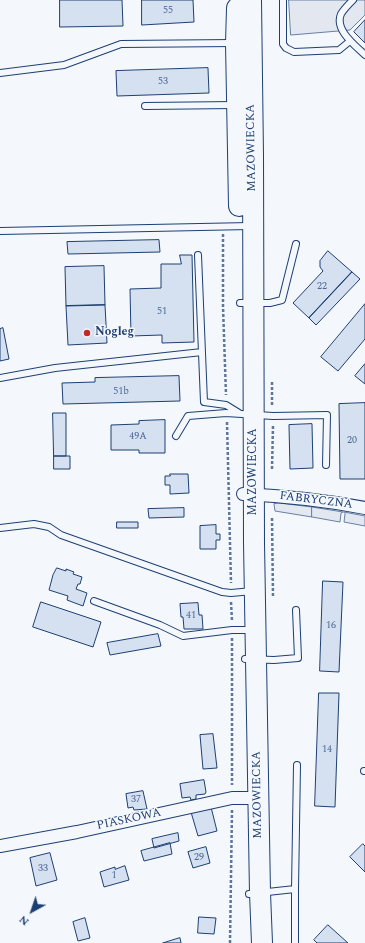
<!DOCTYPE html>
<style>
body{margin:0}
#map{position:relative;width:365px;height:943px;overflow:hidden;background:#f4f7fb;font-family:Spectral,serif}
canvas{display:block}
.north{position:absolute;left:12px;top:891px;width:40px;height:40px;-webkit-text-stroke:3px #f4f7fb;paint-order:stroke;rotate:220deg;font-size:11px;font-weight:700;line-height:16px;text-align:center;color:#1d3f73}
.north::after{content:'';display:block;margin:auto;width:14px;height:18px;background:#1d3f73;clip-path:polygon(50% 0,100% 100%,50% 72%,0 100%)}
</style>
<div id="map">
<canvas width="365" height="943"></canvas>
<div class="north">N</div>
</div>
<script>
const ctx = document.querySelector('canvas').getContext('2d');
ctx.lineJoin = 'round';
function paint(path, color) { ctx.fillStyle = color; ctx.fill(path, 'evenodd'); }
function trace(path, color, width, dash) { ctx.strokeStyle = color; ctx.lineWidth = width; ctx.lineCap = dash ? 'butt' : 'round'; ctx.setLineDash(dash || []); ctx.stroke(path); }
function write(font, color, halo, rows, align = 'center') {
  ctx.font = font + ' Spectral,serif'; ctx.lineWidth = 3; ctx.setLineDash([]); ctx.textBaseline = 'middle'; ctx.strokeStyle = halo; ctx.fillStyle = color; for (const [text, x, y, turn = 0] of rows) {
    ctx.save(); ctx.translate(x, y); ctx.rotate((+turn || 0) * Math.PI / 180); ctx.textAlign = isNaN(turn) ? turn : align; if (halo) ctx.strokeText(text, 0, 0); ctx.fillText(text, 0, 0); ctx.restore();
  }
}
const green = new Path2D(`
 M279,503L312,507V517L275,511L274,504Z`);
paint(green, '#e3e9f0');
trace(green, '#687fa3', 1);
const parking = new Path2D(`
 M289,0H365V15L350,30L291,35Z
 M312,507L343,512L341,513L340,522L312,517Z
 M344,512L365,516V526L344,522L345,514Z`);
paint(parking, '#e3e8f0');
trace(parking, '#687fa3', 1);
const building = new Path2D(`
 M60,0H122L123,26L60,27Z
 M142,0H193L194,22L142,25Z
 M365,20V43L354,32Z
 M208,68L209,93L117,96L116,71Z
 M159,240L160,252L68,254L67,242Z
 M328,251L352,272L309,318L293,303L323,271L320,267V261Z
 M180,255H192L194,342L162,343V335L131,336L130,289L161,288V264H181Z
 M104,266L105,305L66,306L65,267Z
 M352,272L360,279L316,325L309,318Z
 M365,304V339L338,371L321,357Z
 M105,305L107,343L68,345L66,306Z
 M3,328L9,359L0,361V329Z
 M365,364V384L355,376Z
 M179,376L180,401L63,404L62,383L95,382V378Z
 M365,403V479H340L339,404Z
 M53,413H66V456H54Z
 M165,420V453H139V450H111V425L139,424V421Z
 M312,424L313,468L290,469L289,425Z
 M54,456H70V469H54Z
 M170,474H188L189,493L170,494V485H165V476H170Z
 M184,508V517L149,518L148,509Z
 M117,522H138V528H117Z
 M216,525V534H220V540H216V549H200V526Z
 M57,568L66,571V569L74,572L73,574L82,577L80,584H78L76,589L87,593L83,606L67,600L68,596L49,590L53,575Z
 M323,581L343,582L339,672L320,671Z
 M41,602L101,622L93,647L33,627Z
 M198,603L199,615H202L203,629H184L183,617H181L180,604Z
 M158,634L161,646L110,655L107,643Z
 M319,693H339L335,807L315,806Z
 M213,734L217,768L203,769L200,735Z
 M204,780L206,792L205,794L196,795V799L191,800L190,797L182,798L180,784Z
 M143,791L147,809L134,810L133,807L128,808L126,794Z
 M211,807L217,831L198,836L191,812Z
 M178,833L179,841L154,848L152,839Z
 M170,843L172,854L144,861L141,851Z
 M363,844L365,846V872L350,857Z
 M206,847L210,863L193,868L188,852Z
 M50,853L57,880L36,886L30,858Z
 M125,866L129,880L104,887L100,872L115,867V869Z
 M199,917L216,918L214,934L198,933Z
 M85,918L90,938L78,941L73,922Z
 M328,925L348,943H317L314,940Z
 M180,938L181,943H163Z`);
paint(building, '#d5e0f0');
trace(building, '#1d3f73', 1);
const service = new Path2D(`
 M283,0V44L286,48L294,52L339,50L350,41
 M353,0C349,4 344,9 341,14C334,30 356,46 365,55
 M0,73L64,65L121,44L234,43
 M145,106L234,105
 M0,231L250,226
 M198,255L204,402L226,405L239,413
 M240,303H270L282,300L296,244
 M0,378L55,368L202,352
 M176,436L188,416L226,413L273,416L327,415L326,465
 M0,528L34,524L49,527L61,535L222,592L231,593L253,591
 M94,601L160,625L183,636L232,630H252
 M245,659L274,660L298,658L296,610
 M364,771H365
 M295,889V943
 M249,894L295,889L297,765`);
const minor = new Path2D(`
 M243,494C284,496 324,500 365,508
 M0,846L77,832L232,798H258`);
const primary = new Path2D(`
 M251,0L253,155L254,543L260,893L262,943
 M237,8L236,43L239,206`);
trace(service, '#1d3f73', 8);
trace(minor, '#1d3f73', 14);
trace(primary, '#1d3f73', 22);
trace(new Path2D(`
 M223,234V306L226,395
 M272,382V407
 M227,422L231,583
 M272,469L273,426
 M272,518L273,597
 M231,602L232,621
 M232,638V785
 M230,943L232,810`), '#5e769c', 2.5, [3, 2]);
trace(service, '#f4f7fb', 6);
trace(minor, '#f4f7fb', 12);
trace(primary, '#f4f7fb', 20);
for (const [x, y, r, color] of [
 [87,333,4,"#c62828"]
]) { const dot = new Path2D(); dot.arc(x, y, r, 0, 2 * Math.PI); ctx.fillStyle = color; ctx.fill(dot); trace(dot, '#f4f7fb', 1.5); }
write('10px', '#4b6792', null, [
 ["55",168,11],
 ["53",163,82],
 ["22",322,287],
 ["51",162,312],
 ["51b",121,392],
 ["49A",138,437],
 ["20",352,441],
 ["41",191,616],
 ["16",331,626],
 ["14",327,750],
 ["37",136,800],
 ["29",199,858],
 ["33",43,869],
 ["1",114,876]
]);
write('12px', '#1d3f73', '#f4f7fb', [
 ["MAZOWIECKA",252,148,-91],
 ["MAZOWIECKA",254,472,-90],
 ["FABRYCZNA",316,501,7],
 ["MAZOWIECKA",258,795,-91],
 ["PIASKOWA",129,820,-12]
]);
write('bold 12px', '#1d3f73', '#f4f7fb', [
 ["Nogleg",95,333]
], 'left');
</script>
